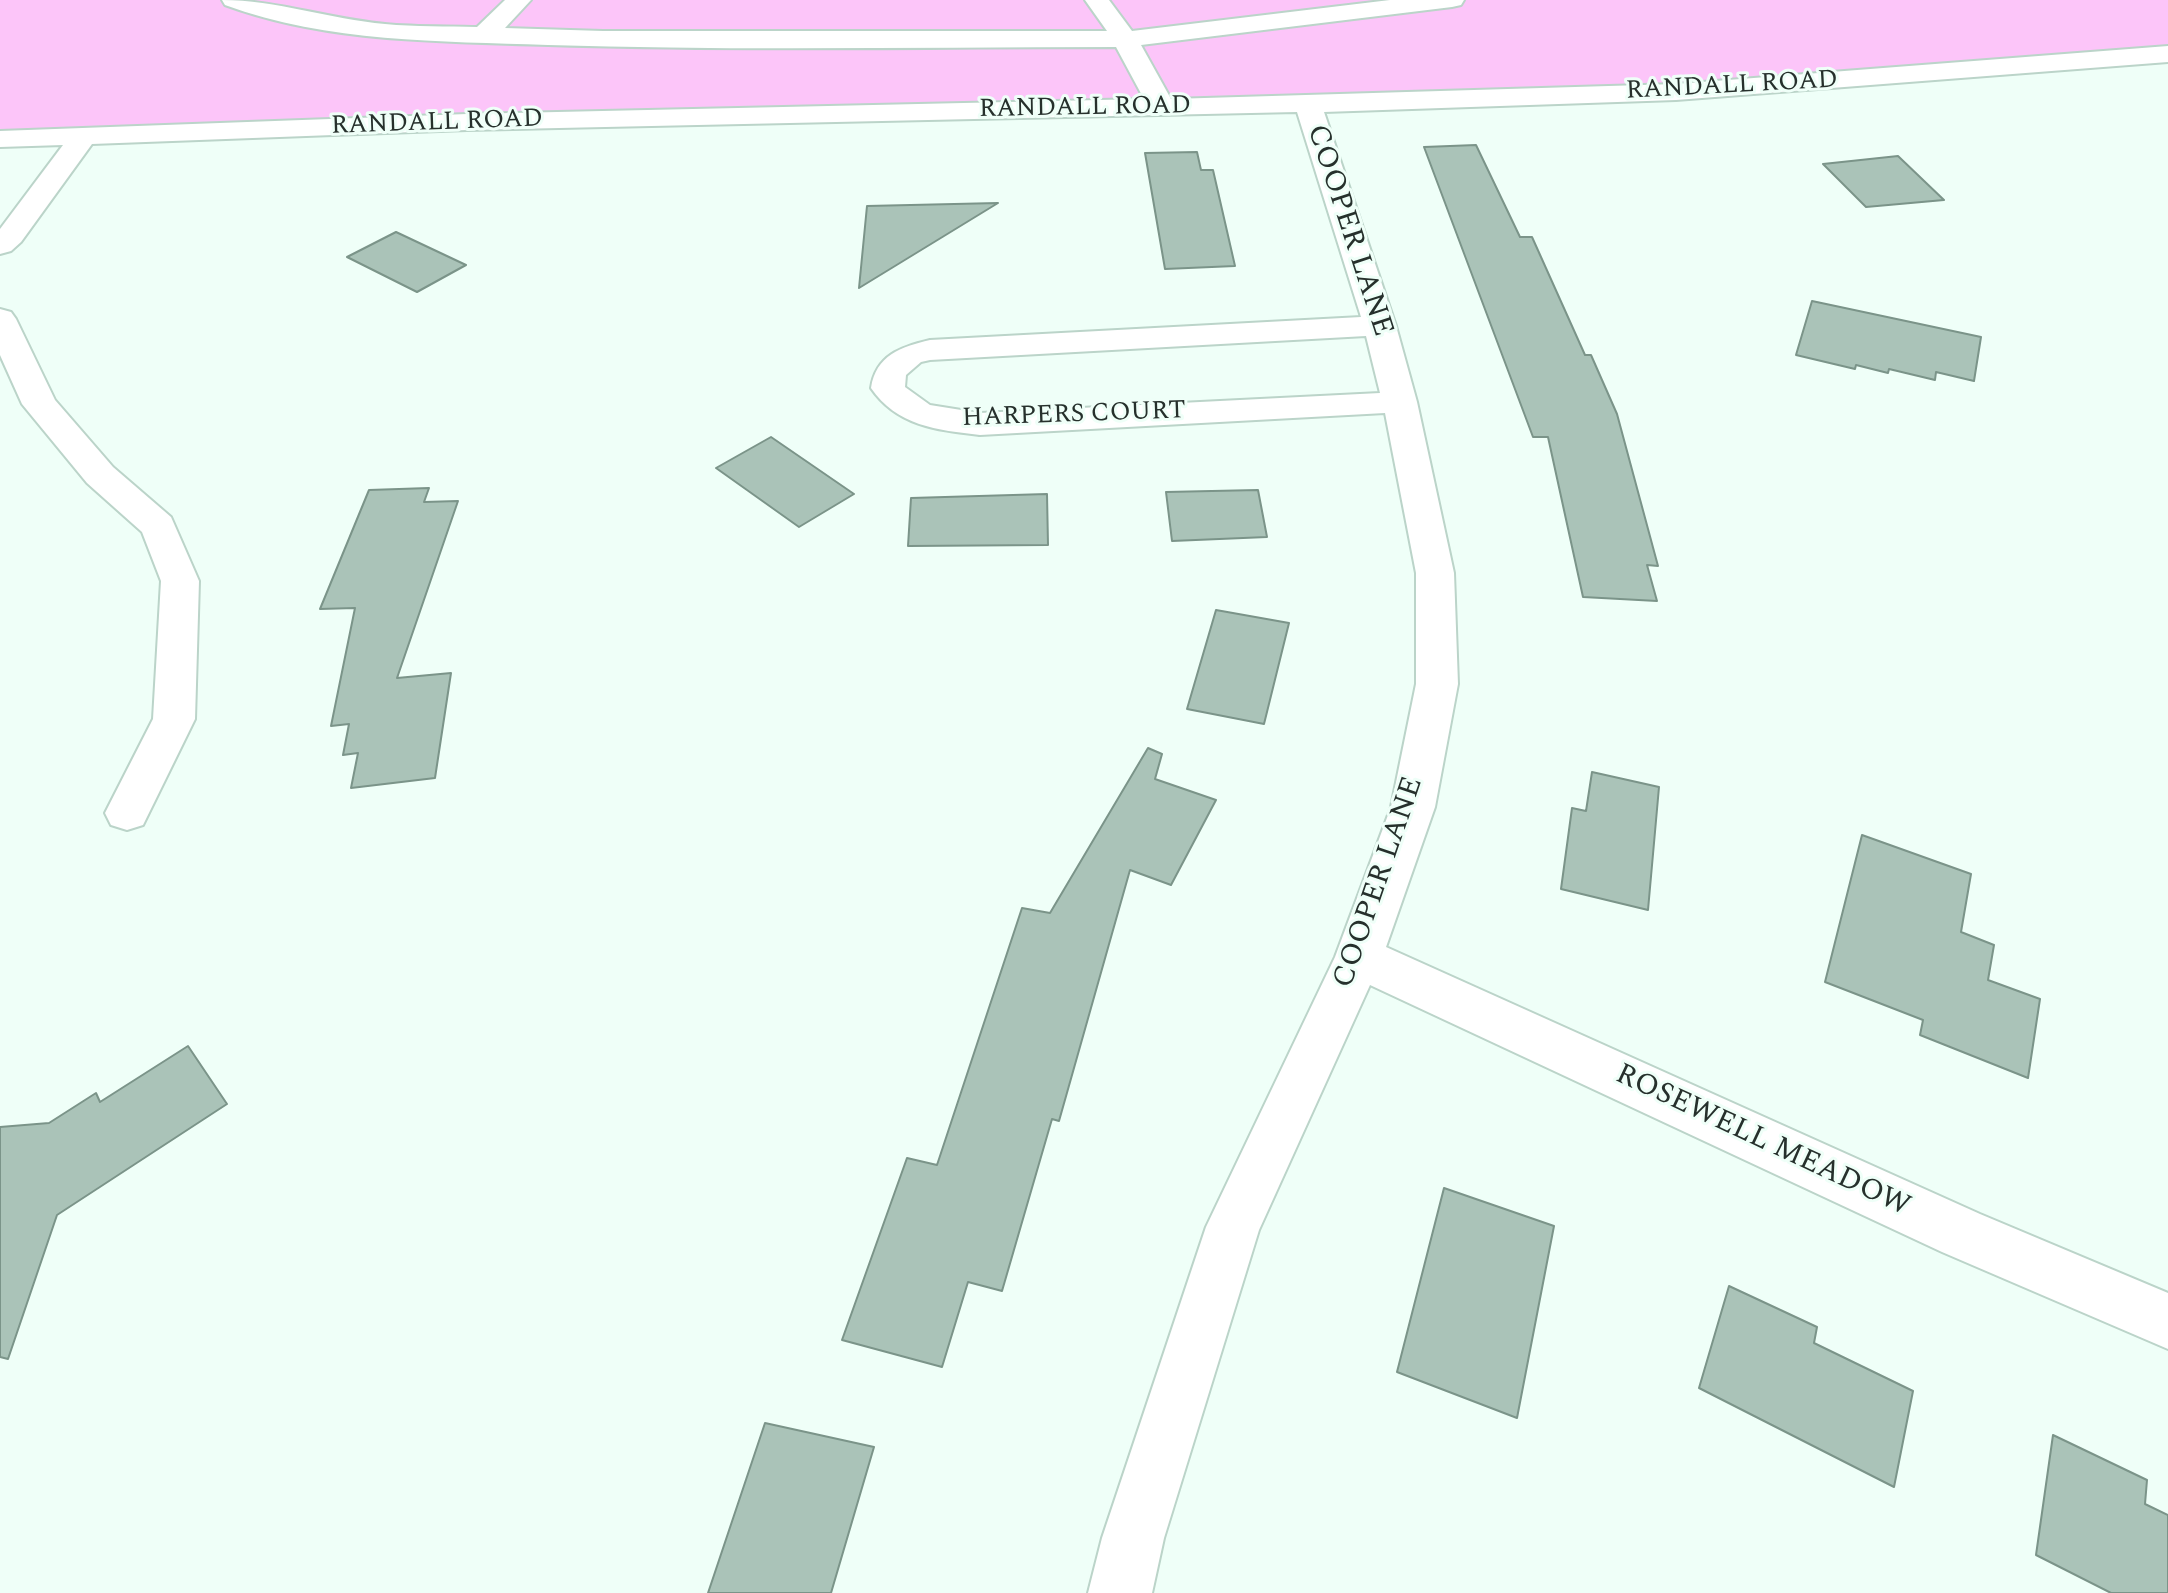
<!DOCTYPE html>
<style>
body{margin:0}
canvas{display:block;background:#effff8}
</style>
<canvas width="2168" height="1593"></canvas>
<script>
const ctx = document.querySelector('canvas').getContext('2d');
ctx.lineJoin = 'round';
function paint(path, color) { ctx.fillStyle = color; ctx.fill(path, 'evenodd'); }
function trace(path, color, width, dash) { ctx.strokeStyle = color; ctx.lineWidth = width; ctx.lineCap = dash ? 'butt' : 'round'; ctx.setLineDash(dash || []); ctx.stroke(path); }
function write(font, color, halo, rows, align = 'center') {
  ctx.font = font + ' Spectral,serif'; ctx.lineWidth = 6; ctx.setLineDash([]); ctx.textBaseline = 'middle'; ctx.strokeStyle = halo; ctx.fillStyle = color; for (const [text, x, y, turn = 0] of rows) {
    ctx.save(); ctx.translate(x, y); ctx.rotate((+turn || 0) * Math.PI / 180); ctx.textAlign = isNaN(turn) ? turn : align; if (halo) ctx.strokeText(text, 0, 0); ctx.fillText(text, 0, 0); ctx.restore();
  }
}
paint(new Path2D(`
 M0,0H2168V54L1812,83L0,139Z`), '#fcc5f9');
const building = new Path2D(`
 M1476,145L1520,237H1532L1585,355H1591L1617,414L1658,566L1647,565L1657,601L1583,597L1548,437H1533L1424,147Z
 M1197,152L1201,170H1213L1235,266L1165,269L1145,153Z
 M1898,156L1944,200L1866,207L1823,164Z
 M998,203L859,288L867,206Z
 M396,232L466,265L417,292L347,257Z
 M1812,301L1981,337L1974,381L1936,372L1935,380L1889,369L1888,373L1856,365L1855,369L1796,355Z
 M771,437L854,494L799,527L716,468Z
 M429,488L424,502L458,501L397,678L451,673L435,778L351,788L358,753L343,755L349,724L331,726L355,608L320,609L369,490Z
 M1258,490L1267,537L1172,541L1166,492Z
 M1047,494L1048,545L908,546L911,498Z
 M1216,610L1289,623L1264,724L1187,709Z
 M1148,748L1162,754L1155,779L1216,800L1171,885L1130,870L1059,1121L1052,1119L1002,1291L968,1282L942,1367L842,1340L907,1158L937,1165L1022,908L1050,913Z
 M1592,772L1659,787L1648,910L1561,889L1572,808L1586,811Z
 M1862,835L1971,874L1961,932L1994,945L1988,980L2040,999L2028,1078L1920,1035L1923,1020L1825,982Z
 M188,1046L227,1104L57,1215L8,1359L0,1357V1127L49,1123L96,1093L100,1102Z
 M1444,1188L1554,1226L1517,1418L1397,1372Z
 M1729,1286L1817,1327L1814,1343L1913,1391L1894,1487L1699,1388Z
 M765,1423L874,1447L831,1593H708Z
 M2053,1435L2147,1480L2145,1504L2168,1515V1593H2111L2036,1555Z`);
paint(building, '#aac3b8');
trace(building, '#7b9489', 2);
const minor = new Path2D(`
 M222,0C276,0 330,19 385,24C415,27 447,26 477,27L505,0H531L505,28L603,31H1107L1085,0H1109L1132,31L1390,0H1464L1461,5L1452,7L1141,45L1171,99L1676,84L2168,46V62L1676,100L1324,112L1396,326L1417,402L1454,573L1458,684L1435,807L1386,947L1980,1214L2168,1293V1349L1942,1252L1370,985L1259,1230L1164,1538L1152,1593H1088L1102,1538L1206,1227L1335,957L1391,807L1416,684V573L1385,413L980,435C937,430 897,426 871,388C876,355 901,347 930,340L1361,317L1297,112L467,130L92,144L21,242L11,251L0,254V229L63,145L0,147V131L467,114L1144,99L1116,47C927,47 737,51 548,45C439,41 329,43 225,5ZM1366,336L1380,393L980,413L930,405L905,387L906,375L921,362L930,360Z
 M0,309L11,312L16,319L55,400L113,467L171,517L199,581L195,719L143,825L127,830L111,825L105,813L153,719L161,581L142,532L87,483L22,404L0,355Z`);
trace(minor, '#bbd4c9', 4);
paint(minor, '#fff');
write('26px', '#26302c', '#effff8', [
 ["RANDALL ROAD",1732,87,-3],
 ["RANDALL ROAD",1085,109,-1],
 ["RANDALL ROAD",437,124,-2],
 ["HARPERS COURT",1074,416,-2]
]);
write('30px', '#26302c', '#effff8', [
 ["COOPER LANE",1348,231,72],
 ["COOPER LANE",1380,883,-71],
 ["ROSEWELL MEADOW",1762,1142,25]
]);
</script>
